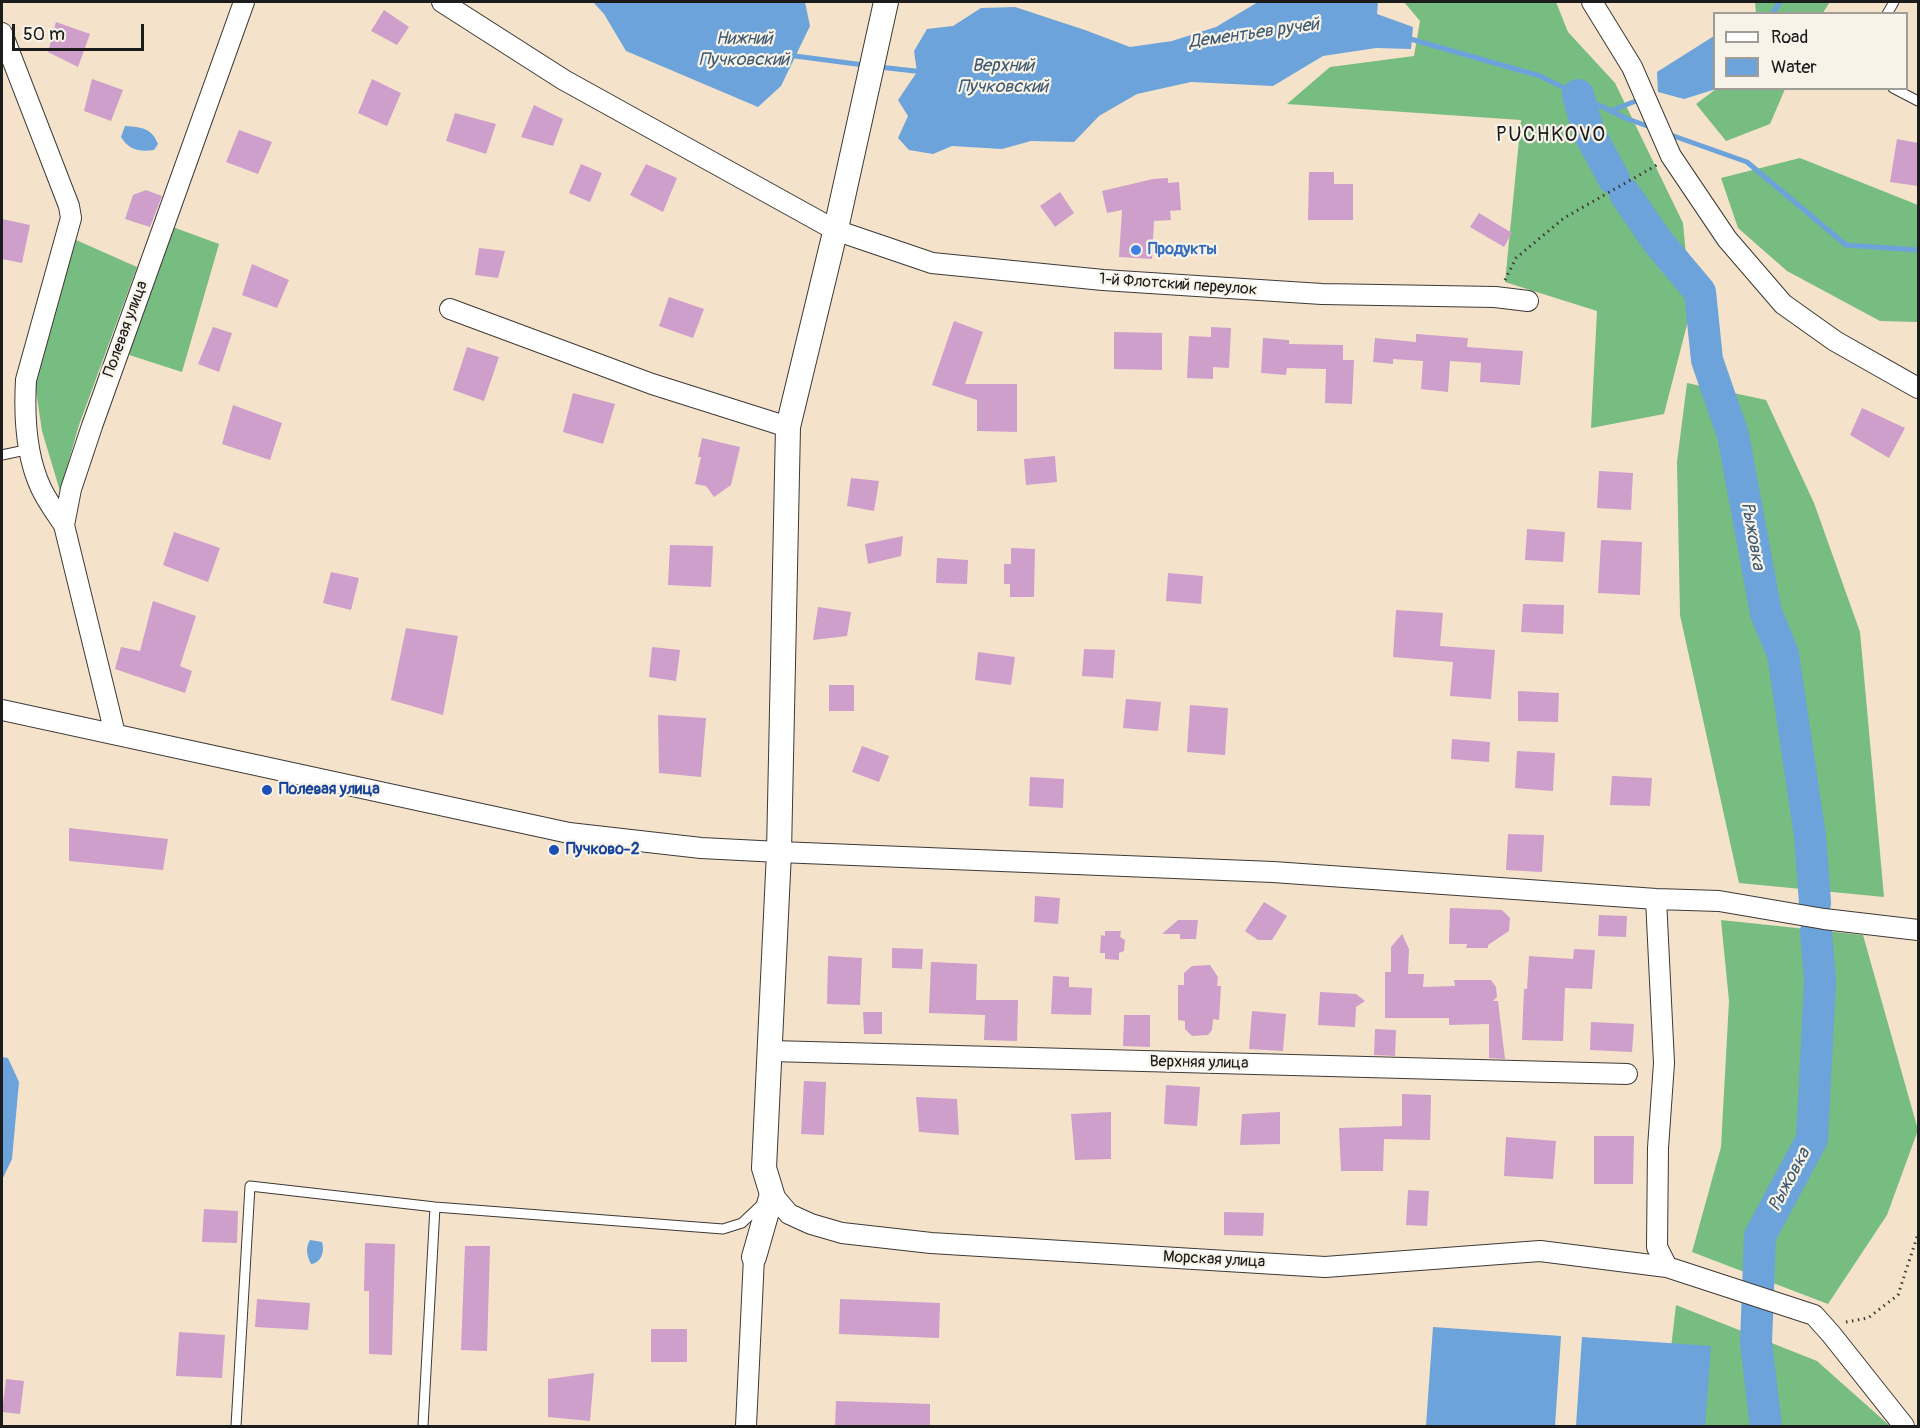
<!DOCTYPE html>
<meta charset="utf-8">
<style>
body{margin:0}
#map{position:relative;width:1920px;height:1428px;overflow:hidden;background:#f5e2ca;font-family:Pangolin,sans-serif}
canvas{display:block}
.frame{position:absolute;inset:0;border:3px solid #1c1c1c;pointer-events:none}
.legend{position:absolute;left:1713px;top:12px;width:195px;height:78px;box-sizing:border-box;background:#f7f3e8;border:2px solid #9f9d96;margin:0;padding:8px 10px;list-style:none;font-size:18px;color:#1c1c1c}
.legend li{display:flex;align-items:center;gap:12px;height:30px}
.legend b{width:30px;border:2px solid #9f9d96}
.scale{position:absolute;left:12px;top:24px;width:132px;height:27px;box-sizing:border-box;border:3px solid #1c1c1c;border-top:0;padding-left:8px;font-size:18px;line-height:21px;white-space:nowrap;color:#1c1c1c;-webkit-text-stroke:4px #f7f3e8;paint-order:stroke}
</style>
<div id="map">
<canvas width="1920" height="1428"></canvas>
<div class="frame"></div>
<ul class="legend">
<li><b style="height:8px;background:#fff"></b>Road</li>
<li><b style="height:16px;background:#6ca3da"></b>Water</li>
</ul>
<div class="scale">50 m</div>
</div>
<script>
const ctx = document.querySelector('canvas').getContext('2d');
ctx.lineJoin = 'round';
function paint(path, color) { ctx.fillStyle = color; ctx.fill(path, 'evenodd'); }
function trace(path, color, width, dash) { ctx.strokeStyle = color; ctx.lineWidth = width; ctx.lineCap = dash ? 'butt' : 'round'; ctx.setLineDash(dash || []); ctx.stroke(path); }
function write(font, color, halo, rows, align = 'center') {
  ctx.font = font + ' Pangolin,sans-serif'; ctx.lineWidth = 4.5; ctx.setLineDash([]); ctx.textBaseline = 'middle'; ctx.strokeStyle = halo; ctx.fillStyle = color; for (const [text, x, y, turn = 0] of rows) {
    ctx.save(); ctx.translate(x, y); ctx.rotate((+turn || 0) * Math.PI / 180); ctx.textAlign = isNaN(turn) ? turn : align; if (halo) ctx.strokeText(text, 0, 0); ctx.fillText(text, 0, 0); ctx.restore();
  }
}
paint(new Path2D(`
 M1404,2H1556L1568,32L1615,83L1683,223L1691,309L1664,414L1591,428L1597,311L1505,282L1521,120L1287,104L1330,67L1414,56L1420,21Z
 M1755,2H1830L1822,14L1756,13Z
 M1716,89H1785L1770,124L1726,141L1696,104Z
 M1800,158L1918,205V322L1880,321L1787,271L1738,228L1721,178Z
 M170,226L219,244L182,372L123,353Z
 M76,240L137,267L79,425L60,491L42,431L34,377Z
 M1687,383L1766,400L1814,503L1860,632L1884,897L1739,883L1680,615L1677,462Z
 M1721,920L1863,935L1918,1130L1887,1215L1828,1304L1692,1252L1721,1147L1729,1001Z
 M1676,1305L1817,1361L1890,1426H1662Z`), '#77bc80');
paint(new Path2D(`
 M593,2H805L810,26L781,86L758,107L626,51L604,14Z
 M1258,2H1378L1377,14L1413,27L1411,49L1376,48L1323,56L1273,86L1191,82L1137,94L1099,116L1074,142L1031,141L1002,149L952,146L933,154L909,150L898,138L908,116L898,100L917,72L914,51L927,29L953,26L981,8L1015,7L1085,30L1130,47L1172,41L1216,27Z
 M1714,36L1716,89L1684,99L1658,92L1657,72Z
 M125,126C141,127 152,128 158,144L154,150C139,152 129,150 121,137Z
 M2,1057L8,1058L19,1082L12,1159L2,1180Z
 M310,1240L322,1242C325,1252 321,1263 311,1264C307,1256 305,1248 310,1240Z
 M1433,1327L1561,1336L1555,1426H1426Z
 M1582,1337L1711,1346L1705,1426H1576Z`), '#6ca3da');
trace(new Path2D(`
 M1772,14L1780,2
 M1407,38L1540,76L1625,118L1653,128
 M791,53L795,56L864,65
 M879,67L924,72
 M1610,111L1641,99
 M1668,134L1747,162L1846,245L1918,250`), '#6ca3da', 5);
trace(new Path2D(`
 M1578,95L1589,133L1614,179
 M1625,194L1658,242L1700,292L1707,360L1733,435L1766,613L1783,654L1810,836L1815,903
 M1766,1426L1756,1343L1760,1236L1812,1139L1820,981L1816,932`), '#6ca3da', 32);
paint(new Path2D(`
 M384,10L409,27L397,45L371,31Z
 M56,22L90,34L78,67L48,52Z
 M92,79L123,90L111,121L84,111Z
 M372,79L401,93L387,126L358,113Z
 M534,105L563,119L553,146L521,137Z
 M455,113L496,124L486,154L446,141Z
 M239,130L272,142L258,174L226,162Z
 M1897,139L1918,143V186L1890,182Z
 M581,164L602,173L590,202L569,193Z
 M646,164L677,178L663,212L630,195Z
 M1309,172H1334V184H1353V220H1308Z
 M1168,178V183L1179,182L1181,210L1170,211L1171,220L1154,221L1152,259L1119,257L1122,210L1107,213L1102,191L1153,179Z
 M146,190L162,196L150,227L125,219L133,195Z
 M1060,192L1074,213L1055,227L1040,206Z
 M1479,213L1512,233L1504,247L1470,227Z
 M2,219L30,225L22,263L2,259Z
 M479,248L505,251L498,278L475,275Z
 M252,264L289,280L277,308L242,295Z
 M669,297L704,309L693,338L659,326Z
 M954,321L983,332L965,384H1017V432L977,431V400L932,385Z
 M213,327L232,333L219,372L198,364Z
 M1211,327L1231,328L1229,368L1213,367V379L1187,378L1189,336L1211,337Z
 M1114,332L1162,333V370L1114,369Z
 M1416,334L1468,338L1467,347L1523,351L1520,385L1480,382L1481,363L1450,361L1448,392L1421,389L1423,361L1393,359V364L1373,362L1375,338L1416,342Z
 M1263,338L1289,340V344L1343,345V360H1354L1352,404L1325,403L1326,369L1287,368L1286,375L1261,373Z
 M467,347L499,357L484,401L453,390Z
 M573,393L615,404L603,444L563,432Z
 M233,405L282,423L270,460L222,444Z
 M1862,408L1905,428L1889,458L1850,435Z
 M702,438L740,447L731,485L714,497L706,486L695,484L701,457H698Z
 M1055,456L1057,482L1026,485L1024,459Z
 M1599,471L1633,473L1631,510L1597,508Z
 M851,478L879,481L874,511L847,506Z
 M1527,529L1565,532L1563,562L1525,560Z
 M174,532L220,548L208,582L163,565Z
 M903,536L901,556L868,564L865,544Z
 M1601,540L1642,542L1640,595L1598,593Z
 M670,545L713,546L711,587L668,585Z
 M1011,548L1035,549L1034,597H1010V584H1004V564H1011Z
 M937,558L968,560L967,584L936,583Z
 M331,572L359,578L351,610L323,603Z
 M1168,573L1203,576L1201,604L1166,601Z
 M153,601L196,616L180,666L192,671L185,693L115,669L121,647L140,651Z
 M1523,604L1564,605L1563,634L1521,632Z
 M818,607L851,612L847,636L813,640Z
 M1396,610L1443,613L1440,646L1495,650L1491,699L1450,696L1453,662L1393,657Z
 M406,628L458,636L443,715L391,700Z
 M652,647L680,650L676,681L649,677Z
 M1084,649L1115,650L1113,678L1082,676Z
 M978,652L1015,657L1011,685L975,680Z
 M829,685H854V711H829Z
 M1518,691L1559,693L1558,722L1518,721Z
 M1126,699L1161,702L1158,731L1123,728Z
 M1190,705L1228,708L1225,755L1187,752Z
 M658,715L706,718L701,777L659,773Z
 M1452,739L1490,742L1489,762L1451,759Z
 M862,746L889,756L879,782L852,772Z
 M1517,751L1555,753L1553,791L1515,788Z
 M1612,776L1652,778L1650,806L1610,805Z
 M1030,777L1064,779L1063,808L1029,806Z
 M69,828L168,839L163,870L69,861Z
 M1508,834L1544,835L1542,872L1506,870Z
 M1035,896L1060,898L1058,924L1034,922Z
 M1264,902L1287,916L1272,940H1258L1245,931Z
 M1450,908L1502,910L1510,918L1509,931L1488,945V948H1466L1467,944H1449Z
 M1599,915L1627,916L1626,937L1598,936Z
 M1178,920H1198L1196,939H1180V934H1162Z
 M1105,931H1121L1120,937L1125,940L1124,951L1119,953V960L1105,959V953H1100L1101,935L1105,936Z
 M1402,934L1409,949L1408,974H1424L1423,987L1455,986L1454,980H1491L1496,987L1497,997L1493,1001H1498L1505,1059L1489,1058V1024L1449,1025V1018H1385V972H1391V947Z
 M892,948L923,949L922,969L892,968Z
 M1574,949L1595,950L1592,989L1565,988L1563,1041L1522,1040L1524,989H1527L1529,956L1573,959Z
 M828,956L862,958L860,1005L827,1004Z
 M931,962L977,964L976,1000H1018L1017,1041L984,1040L985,1015L929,1013Z
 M1210,965L1218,977L1217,986H1221L1219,1020L1213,1019L1212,1030L1208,1035L1192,1036L1185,1029V1021L1178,1020V985H1184V973L1192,966Z
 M1053,976L1069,977V987L1092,988L1091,1015L1051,1014Z
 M1320,992L1356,994L1365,1001L1356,1007L1355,1027L1318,1025Z
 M1252,1011L1286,1014L1283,1051L1249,1049Z
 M863,1012H882V1034H864Z
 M1124,1015H1150V1047L1123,1046Z
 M1591,1022L1634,1024L1632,1052L1590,1050Z
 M1375,1029L1396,1030L1395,1056L1374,1055Z
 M804,1081L826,1082L824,1135L801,1134Z
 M1166,1085L1200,1087L1197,1126L1164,1124Z
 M1402,1094L1431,1095L1430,1140L1384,1139L1383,1171H1341L1339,1128L1402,1126Z
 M916,1097L957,1099L959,1135L919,1132Z
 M1111,1112V1159L1075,1160L1071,1114Z
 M1280,1112V1144L1240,1145L1242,1114Z
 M1594,1136H1634L1633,1184H1594Z
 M1506,1137L1556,1141L1553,1179L1504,1176Z
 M1408,1190L1429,1191L1427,1226L1406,1225Z
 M204,1209L238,1211L237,1243L202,1242Z
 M1224,1212L1264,1213L1263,1236L1224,1235Z
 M365,1243L395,1244L392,1355L369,1354V1291H364Z
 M465,1246H490L487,1351L461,1350Z
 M257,1299L310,1303L308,1330L255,1327Z
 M840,1299L940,1303L939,1338L839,1334Z
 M651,1329H687V1362H651Z
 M179,1332L225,1335L222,1378L176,1376Z
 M594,1373L590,1421L548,1417V1379Z
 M6,1379L24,1381L20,1414L2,1412Z
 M836,1401L930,1404V1426H835Z`), '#ce9fcb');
const service = new Path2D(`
 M1887,14L1894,2
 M1893,88L1918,101
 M2,455L30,449
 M236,1426L250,1186L435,1207L723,1229L742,1223L762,1204
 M423,1426L435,1207`);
const minor = new Path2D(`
 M442,2L564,80L835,230L932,263L1103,280L1322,294L1495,297L1528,301
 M1592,2L1632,67L1671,156L1727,239L1783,304L1835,341L1918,388
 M2,33L69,206L71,218L26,380C24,415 26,456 41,488C47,501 56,513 64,525
 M450,309L652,384L788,427
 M2,710L569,833L701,848L779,852L1273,872L1656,899L1719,901L1824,919L1918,930
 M115,734L64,525L71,489L92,426L244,2
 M1656,899L1664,1063L1658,1148L1657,1247L1667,1267
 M771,1051L1627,1074
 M772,1194L789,1214L811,1224L842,1233L931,1243L1325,1267L1540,1251L1667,1267L1814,1315L1831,1334L1904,1426
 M746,1426L754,1257`);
const tertiary = new Path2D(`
 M754,1257L772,1194L764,1168L779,852L788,427L837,224L886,2`);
trace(service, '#3d3a36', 11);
trace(minor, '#3d3a36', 22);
trace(tertiary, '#3d3a36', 26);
trace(new Path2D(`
 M1505,280L1516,258L1564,218L1657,165
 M1846,1322L1868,1318L1898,1295L1918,1234`), '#3d3a36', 3, [1.5, 4.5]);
trace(service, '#fff', 9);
trace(minor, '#fff', 20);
trace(tertiary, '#fff', 24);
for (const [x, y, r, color] of [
 [1136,250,6,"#3f7fe0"],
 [267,790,6,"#1a4fb4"],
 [554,850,6,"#1a4fb4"]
]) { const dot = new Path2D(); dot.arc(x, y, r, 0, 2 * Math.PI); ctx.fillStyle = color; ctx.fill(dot); trace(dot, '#f7f3e8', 2); }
write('bold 16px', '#366cbe', '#f7f3e8', [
 ["Продукты",1148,250]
], 'left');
write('16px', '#1c1c1c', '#f7f3e8', [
 ["1-й Флотский переулок",1178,285,4],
 ["Полевая улица",126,329,-70],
 ["Верхняя улица",1199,1063,1],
 ["Морская улица",1214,1260,3]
]);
write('bold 16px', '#164399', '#f7f3e8', [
 ["Полевая улица",279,790],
 ["Пучково-2",566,850]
], 'left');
write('italic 18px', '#405971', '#f7f3e8', [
 ["Дементьев ручей",1254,34,-8],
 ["Нижний",744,39],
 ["Пучковский",744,60],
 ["Верхний",1003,66],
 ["Пучковский",1003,87],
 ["Рыжовка",1752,536,80],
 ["Рыжовка",1790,1180,-62]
]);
ctx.letterSpacing = '1.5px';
write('20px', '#1c1c1c', '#f7f3e8', [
 ["PUCHKOVO",1551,136]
]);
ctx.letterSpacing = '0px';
</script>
